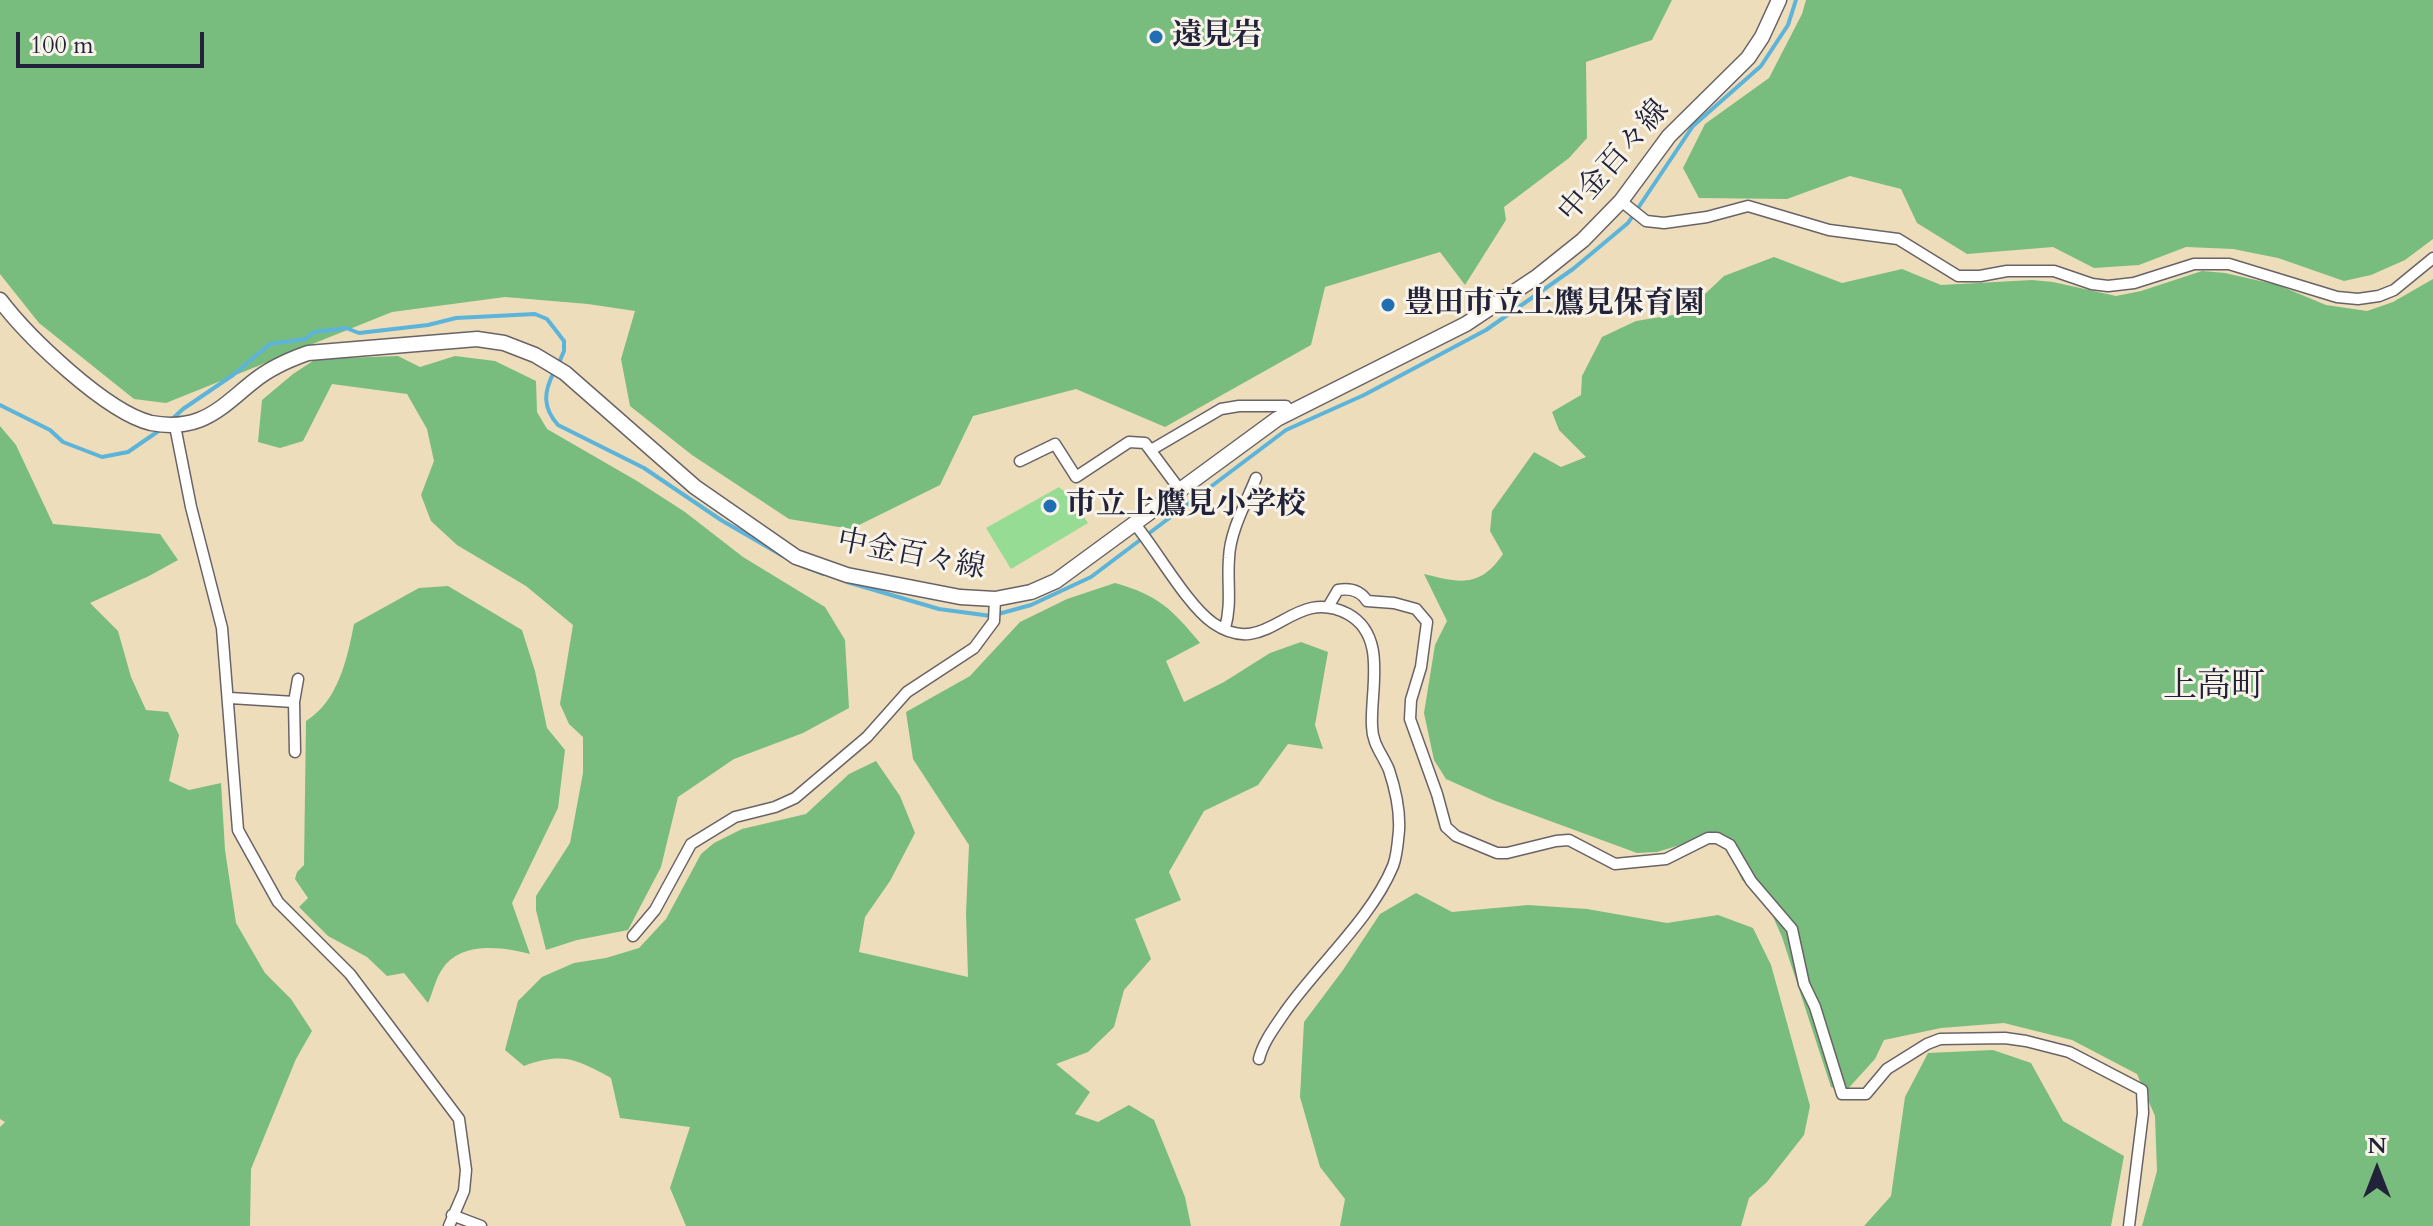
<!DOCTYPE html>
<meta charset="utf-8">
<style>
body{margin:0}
#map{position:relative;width:2433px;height:1226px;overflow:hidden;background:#eeddba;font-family:Cardo,serif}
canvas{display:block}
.north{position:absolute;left:2337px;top:1130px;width:80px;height:80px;-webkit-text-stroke:6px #f7f3e8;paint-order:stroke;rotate:0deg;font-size:22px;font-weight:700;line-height:32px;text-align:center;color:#22223b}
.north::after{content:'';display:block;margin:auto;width:28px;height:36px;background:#22223b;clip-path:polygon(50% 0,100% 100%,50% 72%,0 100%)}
.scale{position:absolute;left:16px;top:32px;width:188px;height:36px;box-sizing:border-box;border:4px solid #22223b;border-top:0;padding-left:10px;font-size:24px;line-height:28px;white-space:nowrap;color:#22223b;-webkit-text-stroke:6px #f7f3e8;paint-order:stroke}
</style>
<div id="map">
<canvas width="2433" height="1226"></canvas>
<div class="north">N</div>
<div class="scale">100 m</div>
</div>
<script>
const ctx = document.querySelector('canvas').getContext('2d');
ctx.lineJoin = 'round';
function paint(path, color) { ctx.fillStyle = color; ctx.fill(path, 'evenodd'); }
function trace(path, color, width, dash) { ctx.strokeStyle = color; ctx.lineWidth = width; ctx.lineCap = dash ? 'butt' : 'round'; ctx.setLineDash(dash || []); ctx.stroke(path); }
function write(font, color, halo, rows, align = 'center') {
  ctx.font = font + ' Cardo,"Noto Serif JP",serif'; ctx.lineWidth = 6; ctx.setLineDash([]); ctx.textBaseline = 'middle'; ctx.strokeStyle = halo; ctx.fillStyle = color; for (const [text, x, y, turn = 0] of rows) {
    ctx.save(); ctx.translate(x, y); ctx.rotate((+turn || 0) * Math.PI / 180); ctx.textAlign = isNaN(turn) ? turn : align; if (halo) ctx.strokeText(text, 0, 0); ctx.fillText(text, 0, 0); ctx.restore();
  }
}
paint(new Path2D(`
 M1059,487L1072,498L1088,523L1011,569L986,528Z`), '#96dc95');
paint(new Path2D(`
 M0,0H1672L1652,40L1586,62L1587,138L1569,158L1504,207L1506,220L1465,285L1440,252L1325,287L1311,345L1165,427L1076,389L973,416L940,485L851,529L789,519L692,455L630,406L621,359L635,311L588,304L505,297L392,312L166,403L134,399L39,323L0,274Z
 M1806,0H2433V239L2405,260L2371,275L2344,281L2278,258L2233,249L2186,247L2139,265L2094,268L2053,247L1967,254L1917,223L1901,189L1850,176L1787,199L1699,198L1683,168L1705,124L1769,78L1802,14Z
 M1774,257L1842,283L1902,269L1941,285L2032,280L2053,282L2116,296L2141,291L2202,271L2225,273L2278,285L2326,305L2367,311L2393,302L2433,279V1226H2142L2157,1171L2155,1116L2137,1074L2072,1040L2004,1023L1941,1028L1884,1040L1875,1059L1845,1092L1831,1087L1782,937L1767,903L1742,880L1724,840L1687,843L1657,852L1637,853L1493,800L1446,779L1434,760L1424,713L1435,645L1447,621L1424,574C1460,583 1480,588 1503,554L1490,531L1492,511L1534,452L1561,467L1586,457L1559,430L1552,412L1581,395L1582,376L1602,337L1636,321L1685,313L1724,276Z
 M398,356L420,367L455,356L495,361L536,381L537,412L547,429L637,481L685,512L743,557L825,607L845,640L849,708L803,733L734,759L678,797L661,867L628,930L577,940L546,950L536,910V896L570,843L583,773V737L569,724L560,704L573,625L526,586L457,545L431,521L421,495L434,461L427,429L407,394L332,384L303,441L280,448L258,442L262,400L293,374L316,359Z
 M0,426L16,445L53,524L160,534L178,560L149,576L90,603L118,631L131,677L146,710L168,712L179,735L169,781L189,790L221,783L225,850L236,923L265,973L291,999L312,1031L296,1059L251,1169L250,1226H0V1127L5,1122L0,1119Z
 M1115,583C1158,595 1172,609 1200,643L1166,661L1184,702L1224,682L1270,653L1301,642L1328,652L1315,725L1323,749L1288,744L1258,785L1204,811L1169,872L1181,900L1135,919L1151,959L1124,990L1114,1027L1088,1052L1056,1064L1090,1092L1075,1114L1098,1122L1129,1105L1154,1120L1185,1197L1191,1226H686L670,1188L690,1127L620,1118L611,1078C576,1059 563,1052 524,1066L505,1050L518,1001L542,977L574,963L606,958L639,948L666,919L701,854L714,843L742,829L806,814L849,774L876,761L900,796L915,833L890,881L865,917L859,952L968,977L966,913L969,845L913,759L906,712L970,676L1020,622L1067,599Z
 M448,586L522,630L535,671L547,728L565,750L558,808L512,903L530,954C503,947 462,941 443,968C436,977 433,992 428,1003L404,973L387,976L367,957L328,936L299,907L308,898L295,879L297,872L304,865L306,721C338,701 347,660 354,624L419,588Z
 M1416,893L1452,912L1528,905L1587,909L1667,923L1718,915L1753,928L1771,965L1810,1106L1804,1135L1767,1182L1749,1198L1741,1226H1340L1345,1199L1320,1167L1300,1097L1304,1022L1343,970L1380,914Z
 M1993,1050L2031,1063L2063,1121L2124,1156L2111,1226H1864L1891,1196L1905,1097L1928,1053Z`), '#78bc7e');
trace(new Path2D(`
 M554,372C543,393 543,408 558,425L644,468L721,520L783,556
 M0,405L50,430L63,442L102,457L128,452L160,430
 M170,421L183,409L233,375L270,344L305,339L314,332L346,328L359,333L428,325L456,318L535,314L547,319L564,341V351L558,365
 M805,567L823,574
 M847,582L939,609L991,616L1031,605L1091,577L1286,430L1364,395L1486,330L1573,269L1628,223L1693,126L1761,66L1788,25L1796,0`), '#5db4da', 4);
const minor = new Path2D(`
 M1621,201L1646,221L1664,223L1707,217L1748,206L1829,230L1898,239L1958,276H1980L2007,271H2054L2092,284L2108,286L2134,283L2194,264H2229L2337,297L2358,299L2379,296L2394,290L2433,258
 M175,426L191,507L222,628L238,830L278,902L350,974L459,1119L466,1170L464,1191L449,1226
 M1151,450L1221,409L1239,406H1286L1290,412
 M1020,461L1055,444L1076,477L1129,442L1145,443L1180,490
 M1134,523C1156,549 1187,605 1213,623C1269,662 1291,584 1348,614C1388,636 1370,690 1372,726C1372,744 1383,755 1389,770C1395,788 1400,811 1399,830C1398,841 1397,856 1393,866C1371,919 1318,965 1285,1012C1275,1027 1263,1042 1259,1059
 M1328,607L1338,590C1350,588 1360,590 1367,601L1394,603L1416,609L1427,622L1421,667L1411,700L1410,719L1437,794L1446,827L1456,836L1497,853H1507L1556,841L1569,840L1615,864L1666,859L1708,838H1717L1730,845L1751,881L1792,929L1804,984L1815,1007L1842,1094H1866L1887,1069L1927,1044L1940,1039L2005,1038L2026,1041L2069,1052L2142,1090L2143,1113L2129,1226
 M1225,628C1232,604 1227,582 1229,558C1230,531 1246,503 1256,478
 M230,698L294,702
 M295,752L294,702L298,679
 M633,936L655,910L691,844L735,817L775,807L795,798L867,737L907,692L974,648L994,621L995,599
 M452,1215L481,1226`);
const secondary = new Path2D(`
 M0,300C28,337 106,412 151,423C167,426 183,426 199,420C220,412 236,395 254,381C270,368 288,360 308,353L477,339L504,343L535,355L565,373L695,487L796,557L847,575L960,597L995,599L1031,592L1056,581L1277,419L1466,324L1538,276L1583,240L1621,201L1669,136L1748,58L1762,37L1779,0`);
trace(minor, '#696367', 13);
trace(secondary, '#696367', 17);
trace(minor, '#fff', 10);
trace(secondary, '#fff', 14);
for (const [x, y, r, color] of [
 [1156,37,8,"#1f6fb2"],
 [1388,305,8,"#1f6fb2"],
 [1050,506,8,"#1f6fb2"]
]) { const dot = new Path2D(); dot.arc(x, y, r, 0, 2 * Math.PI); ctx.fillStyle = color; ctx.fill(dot); trace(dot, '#f7f3e8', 3); }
write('bold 30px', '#22223b', '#f7f3e8', [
 ["遠見岩",1172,37],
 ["豊田市立上鷹見保育園",1404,305],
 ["市立上鷹見小学校",1066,506]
], 'left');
write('30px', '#22223b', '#f7f3e8', [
 ["中金百々線",1615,162,-49],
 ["中金百々線",911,556,11]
]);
write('34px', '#22223b', '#f7f3e8', [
 ["上高町",2214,688]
]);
</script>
